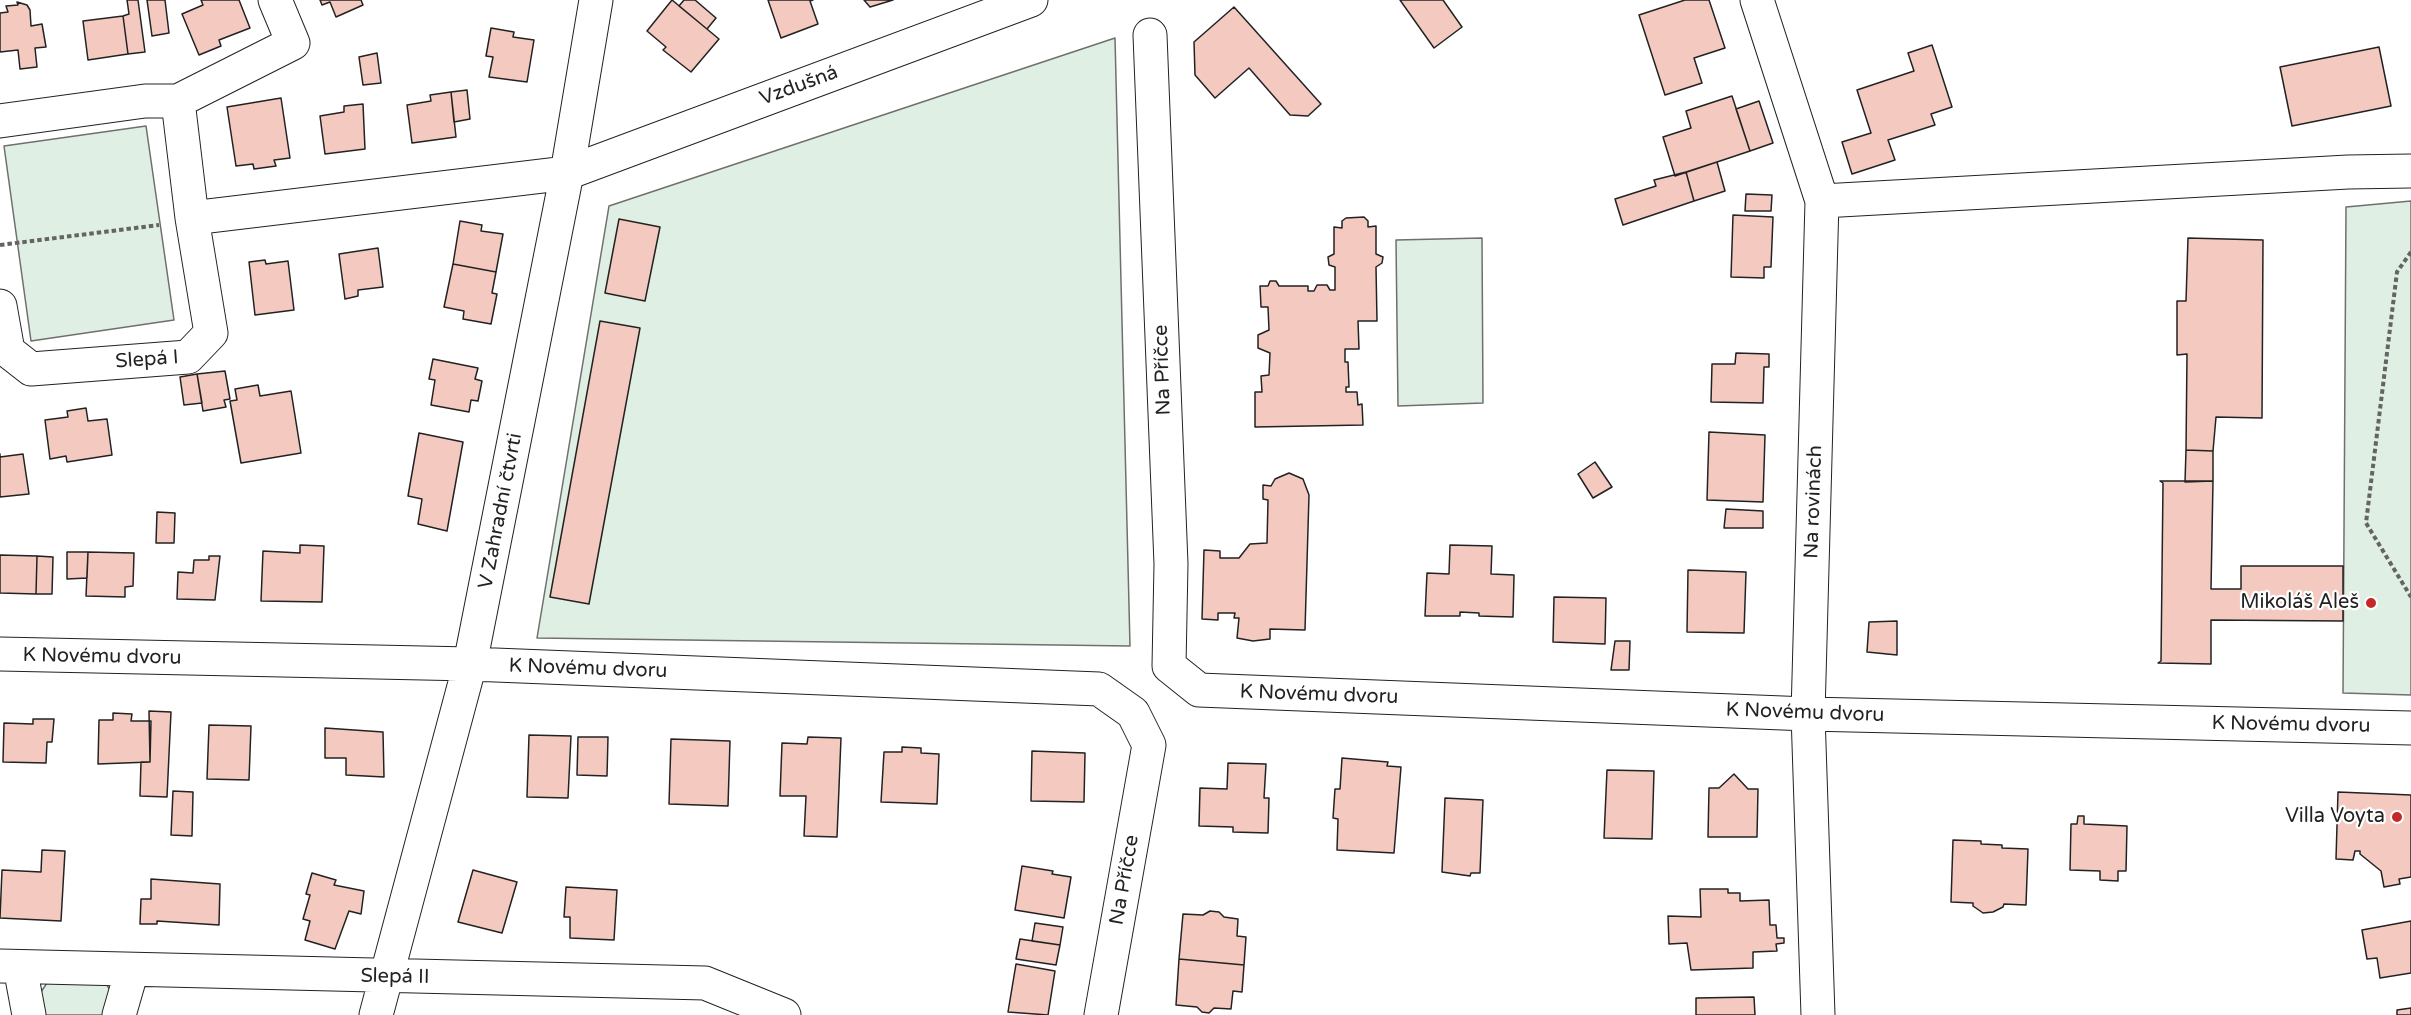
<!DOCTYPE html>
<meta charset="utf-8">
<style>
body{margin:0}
canvas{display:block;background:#fff}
</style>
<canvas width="2411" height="1015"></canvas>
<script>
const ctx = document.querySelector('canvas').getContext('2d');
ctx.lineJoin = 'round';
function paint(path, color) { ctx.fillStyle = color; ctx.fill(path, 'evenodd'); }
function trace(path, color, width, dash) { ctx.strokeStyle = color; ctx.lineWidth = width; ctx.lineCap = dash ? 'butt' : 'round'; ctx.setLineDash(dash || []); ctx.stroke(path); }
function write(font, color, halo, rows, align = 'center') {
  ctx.font = font + ' "Varela Round",sans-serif'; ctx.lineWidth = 4.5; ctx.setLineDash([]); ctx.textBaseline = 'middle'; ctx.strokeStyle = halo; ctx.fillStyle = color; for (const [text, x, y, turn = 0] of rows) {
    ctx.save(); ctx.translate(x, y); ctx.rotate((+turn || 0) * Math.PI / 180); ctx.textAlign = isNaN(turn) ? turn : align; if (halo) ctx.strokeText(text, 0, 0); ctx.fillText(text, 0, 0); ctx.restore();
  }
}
const green = new Path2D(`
 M1115,38L1130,646L537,638L609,206Z
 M146,126L174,320L31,341L4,146Z
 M2411,201V695L2343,693L2346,207Z
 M1482,238L1483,403L1398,406L1396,240Z
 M49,980L105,982L110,990L105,1015H43L41,992Z`);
paint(green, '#e0efe3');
trace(green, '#6f6f6f', 1.5);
const building = new Path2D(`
 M127,0H138L145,52L128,54L123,16L129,14Z
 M147,0H165L169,33L152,36Z
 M201,0H239L250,28L219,40L221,46L199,55L182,14L203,5Z
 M320,0H361L363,5L336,17L330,2L322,5Z
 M672,0L719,39L691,72L663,50L666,47L647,31Z
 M684,0H695L716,18L707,29L679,6Z
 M768,0H813L810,1L818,24L781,38Z
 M864,0H893L870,7Z
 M1400,0H1443L1462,27L1434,48Z
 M1685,0H1709L1725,48L1694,58L1702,83L1665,95L1639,15Z
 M17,2L27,5L30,10L31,26L42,24L46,47L35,48L37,67L20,69L18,50L0,52V13L8,12L6,6L18,5Z
 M1234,7L1321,104L1308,116L1290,115L1249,68L1215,98L1195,75L1194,42Z
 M123,16L128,54L88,60L83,21Z
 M491,28L514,32L513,37L534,40L527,82L489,77L493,57L486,56Z
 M1932,45L1952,107L1931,114L1935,125L1888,140L1895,160L1852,174L1842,142L1871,133L1857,90L1914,71L1908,53Z
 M2379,47L2391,106L2292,126L2280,67Z
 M377,53L381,83L363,85L359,57Z
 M467,90L470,119L454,122L451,92Z
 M451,92L456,137L412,143L407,105L431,101L430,95Z
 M1732,96L1750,151L1675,176L1663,137L1691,128L1686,111Z
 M281,98L290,158L274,160L276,166L254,169L253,164L236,166L227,107Z
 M1759,101L1773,143L1750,151L1736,109Z
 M363,104L365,149L325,154L320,116L344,112V106Z
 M1717,162L1725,191L1694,201L1686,172Z
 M1686,172L1694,201L1623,225L1615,199L1656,186L1654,180Z
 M1746,194L1772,195L1771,211H1745Z
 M1733,215L1773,217L1771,267H1764V278L1731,277Z
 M1364,217L1368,221V227L1376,226V254L1383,257L1382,263L1376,267L1377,321H1358L1359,349H1345V362H1348L1349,387H1346V392H1357L1358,405L1362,404L1363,425L1255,427V392H1262L1261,376L1269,375L1270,353L1258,348V335L1269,330L1268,307H1261L1260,286H1268L1270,281H1276L1279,286H1308V291H1314L1317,285H1327L1330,290H1335V267L1329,265L1328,257L1334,254V227L1342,228V221L1346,218Z
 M619,219L660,227L645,301L605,293Z
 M460,221L482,225L481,231L503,234L496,272L453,264Z
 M2188,238L2263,240L2262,418L2216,417L2213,451L2186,450L2187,354L2177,355V301H2186Z
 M378,248L383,287L358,290V296L345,299L339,254Z
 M265,260L266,264L288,261L294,310L255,315L249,262Z
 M453,264L496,272L492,293L497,294L491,324L463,319L464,311L444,307Z
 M600,321L640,328L589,604L550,597Z
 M1736,353L1769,354V367H1764L1763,403L1711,402L1712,364H1735Z
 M433,359L478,368L475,379L482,381L478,401L471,400L469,412L431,405L435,380L429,379Z
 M225,371L230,399L224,400L226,407L203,411L197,374Z
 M197,374L202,403L184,405L180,377Z
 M258,385L260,396L291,391L301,453L241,463L230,401L237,400L235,389Z
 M86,408L88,421L107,419L112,455L67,462L66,456L50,459L45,420L68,417L67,411Z
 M1709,432L1765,435L1763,502L1707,500Z
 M419,433L463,442L447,531L418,524L422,499L408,496Z
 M2186,450L2213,451V481L2185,482Z
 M0,454V457L23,454L29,494L0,497Z
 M1595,462L1612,487L1593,498L1578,474Z
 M1289,473L1303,479L1309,495L1305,630L1270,629V639L1253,641L1237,638L1239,618H1234L1235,613H1218V620L1202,619L1204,550L1220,551V558H1239L1250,544L1267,543L1268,500L1263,499V485L1271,486L1275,479Z
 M2160,481H2213L2211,589H2241V566H2343V621L2211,620V664L2158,663L2161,661L2163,483Z
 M1726,509L1763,511V528H1724Z
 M157,512L175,513L174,543H156Z
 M300,545L324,546L322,602L261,601L263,551L300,553Z
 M1450,545L1492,546L1491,574L1514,575L1513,617L1479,616V613L1460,612V616H1425L1427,573L1449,574Z
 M67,552H88L87,578L67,579Z
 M88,552L134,553L133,586L125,587V597L86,596Z
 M0,555L37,556L36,594L0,593Z
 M37,556L53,557L52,594H36Z
 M209,556H220L215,600L177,599L178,572L193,573L194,560H209Z
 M1688,570L1746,572L1744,633L1687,632Z
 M1554,597L1606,598L1605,644L1553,642Z
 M1897,621V655L1867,652L1869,622Z
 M1615,641H1630L1629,670H1611Z
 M149,711L171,712L167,797L140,796L141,762H150Z
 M113,713L132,714L131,721H151L150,762L98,764L99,720H113Z
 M33,719H54L52,742H47L46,763L3,762L4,723L33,724Z
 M209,725L251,726L249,780L207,779Z
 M325,728L383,732L384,777L346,775V758H325Z
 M529,735L571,736L568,798L527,797Z
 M578,737H608L607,776L577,775Z
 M808,737L841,738L837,837L804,836L806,796H780L782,743L807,744Z
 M671,739L730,741L728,806L669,804Z
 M902,747L921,748V753L939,754L937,804L881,802L884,752H902Z
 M1032,751L1085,753L1084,802L1031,801Z
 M1342,758L1388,762L1387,766L1401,767L1394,853L1337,850L1338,819L1333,818L1335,789H1340Z
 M1228,763L1266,764L1264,798H1269L1268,833L1233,832V827L1199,826L1200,788L1227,789Z
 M1607,770L1654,771L1652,839L1604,838Z
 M1734,774L1748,789H1758L1757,837H1708L1709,788H1719Z
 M173,791L193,792L192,836L171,835Z
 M2338,792L2411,795V877L2399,879L2400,884L2384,887L2381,871L2360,854V851H2355L2353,860L2336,859Z
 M1445,798L1483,800L1480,873H1471L1470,876L1442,872Z
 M2078,816H2084V824L2127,826L2126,871H2118V881L2100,880V871L2070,870L2071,824H2077Z
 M1953,840L1981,841V844L2002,845V848L2028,849L2026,905L2004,904L2003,907L1993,912L1983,913L1973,906V903L1951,902Z
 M42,850L65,851L61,921L0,918L2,870L41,872Z
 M1022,866L1053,871L1052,874L1071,877L1064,918L1015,910Z
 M473,870L517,882L502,933L458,922Z
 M312,873L336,880L334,885L364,891L361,914L349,911L335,949L305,940L310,921L303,919L310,895L306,894Z
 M151,879L220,884L219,925L157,921V924H140L141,899H151Z
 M566,887L617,890L614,940L570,938V917H564Z
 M1700,889H1728V893H1740V901L1769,900L1770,925H1776L1777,938H1784V943L1776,944L1777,951L1753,952V968L1691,970L1687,943L1669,944L1668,916L1701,917Z
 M1210,911L1219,912L1224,917L1238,919L1237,936L1246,937L1244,965L1179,959L1183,914L1203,915Z
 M2411,921V973L2380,978L2377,958L2367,959L2362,930Z
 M1035,923L1063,927L1060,945L1032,941Z
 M1020,939L1060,945L1056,965L1016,959Z
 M1179,959L1244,965L1242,992L1233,991L1231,1009L1214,1008L1209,1013L1202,1012L1197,1007L1176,1005Z
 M1016,964L1055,971L1048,1015L1008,1012Z
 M1754,997L1755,1015H1696V998Z
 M2411,1008V1015H2397V1010Z`);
paint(building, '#f3c9c0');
trace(building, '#222', 1.5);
const minor = new Path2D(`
 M1757,0L1822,201L1808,714L1818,1015
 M1150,35L1171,564L1169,666L1199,690L1808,714L2411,728
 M178,101L293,43L275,0
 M0,121L145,101H178L192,218L211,333L188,357L31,369L8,351L0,306
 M1822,201L2348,172L2411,171
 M192,218L567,173L1031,0
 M0,654L470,664L1099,689L1133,713L1149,745L1101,1015
 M0,966L705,983L784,1015
 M20,967L29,1015
 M119,1015L132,970
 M376,1015L470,664L567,173L596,0`);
trace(minor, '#222', 35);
trace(new Path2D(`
 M0,245L159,225
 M2411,252L2397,272L2366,523L2411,597`), '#646464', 4, [4.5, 3]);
trace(minor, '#fff', 33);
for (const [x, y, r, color] of [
 [2371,603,6,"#c62828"],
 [2397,817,6,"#c62828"]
]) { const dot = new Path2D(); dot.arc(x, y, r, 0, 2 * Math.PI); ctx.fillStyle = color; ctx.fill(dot); trace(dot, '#fff', 2); }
write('20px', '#222', '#fff', [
 ["Vzdušná",799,86,-20],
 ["Slepá I",147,360,-4],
 ["Na Příčce",1163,370,-92],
 ["Na rovinách",1814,502,-88],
 ["V Zahradní čtvrti",501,511,-79],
 ["K Novému dvoru",102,657,1],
 ["K Novému dvoru",588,669,2],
 ["K Novému dvoru",1319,695,2],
 ["K Novému dvoru",1805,713,2],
 ["K Novému dvoru",2291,725,1],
 ["Na Příčce",1125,880,-80],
 ["Slepá II",395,977,1]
]);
write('20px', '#222', '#fff', [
 ["Mikoláš Aleš",2359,603],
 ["Villa Voyta",2385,817]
], 'right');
</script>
